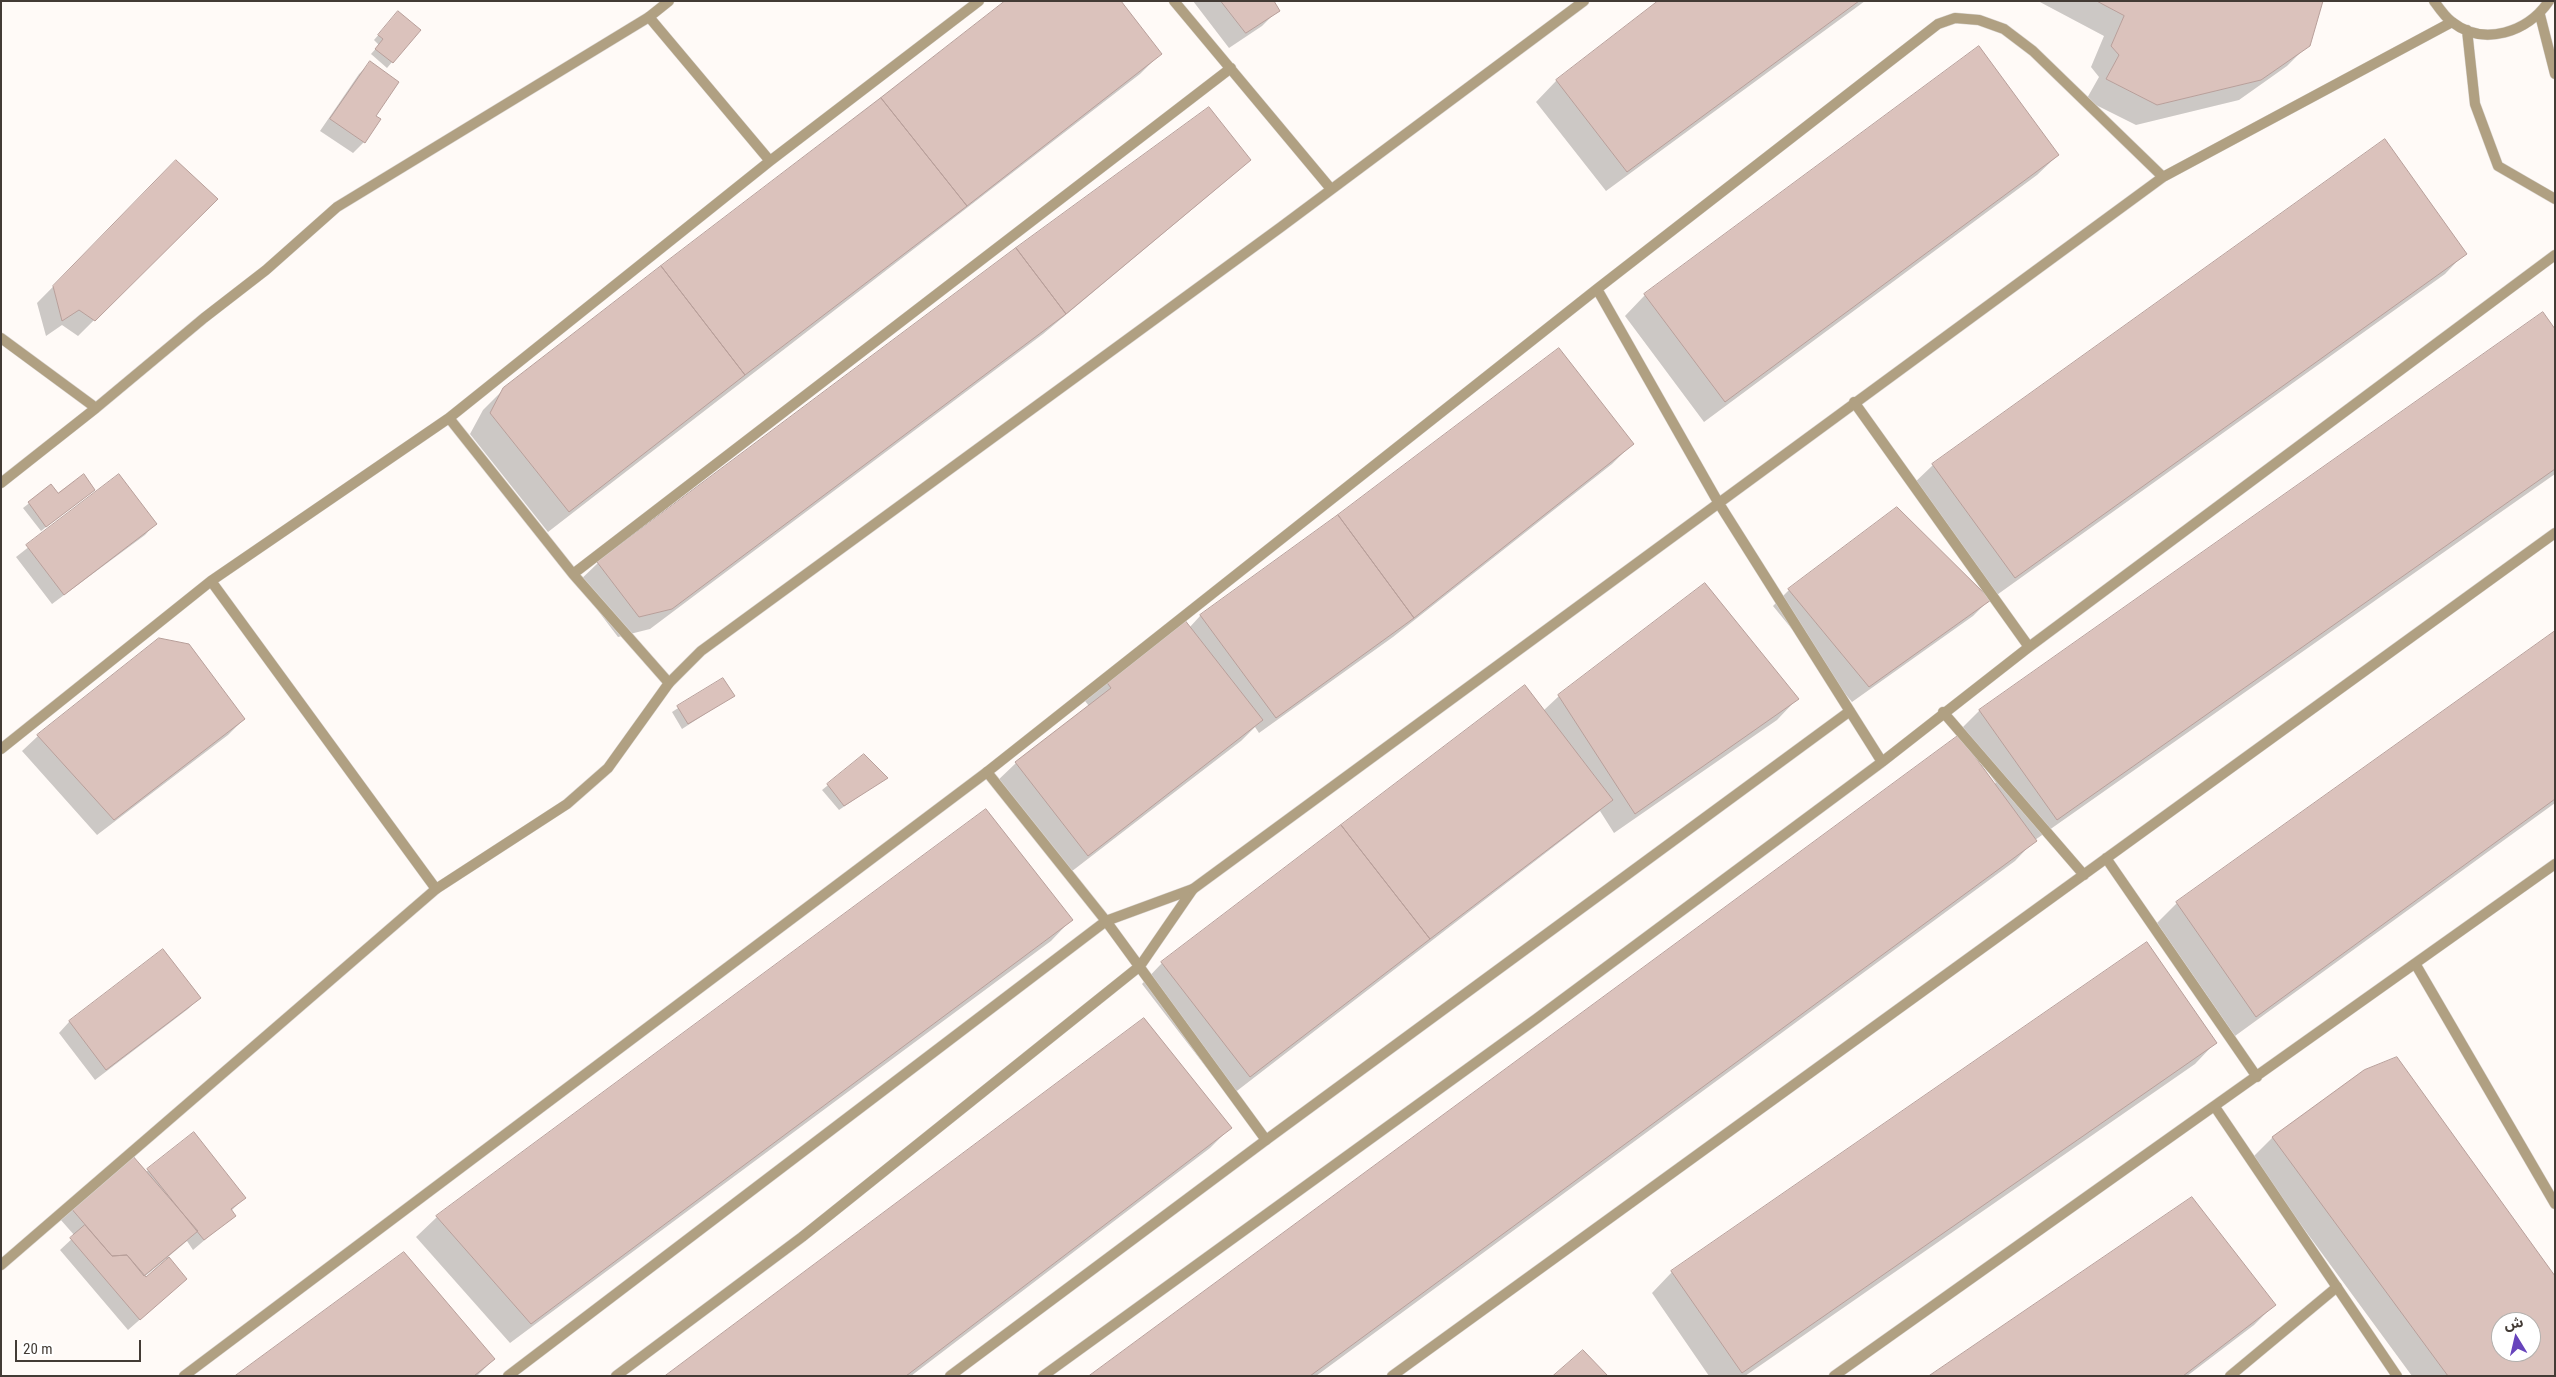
<!DOCTYPE html>
<meta charset="utf-8">
<style>
body{margin:0}
#map{position:relative;width:2556px;height:1377px;overflow:hidden;background:#fffaf7;font-family:"Roboto Condensed","Noto Sans Arabic",sans-serif}
canvas{display:block}
.frame{position:absolute;inset:0;border:2px solid #433b35;pointer-events:none}
.north{position:absolute;left:2491px;top:1312px;width:50px;height:50px;box-sizing:border-box;background:#fff;border:1px solid #b4b1ae;border-radius:50%;rotate:351deg;font-size:14px;font-weight:700;line-height:20px;text-align:center;color:#433b35}
.north::after{content:'';display:block;margin:auto;width:18px;height:22px;background:#6744bc;clip-path:polygon(50% 0,100% 100%,50% 72%,0 100%)}
.scale{position:absolute;left:15px;top:1340px;width:126px;height:22px;box-sizing:border-box;border:2px solid #433b35;border-top:0;padding-left:6px;font-size:15px;line-height:18px;white-space:nowrap;color:#433b35;-webkit-text-stroke:4px #fff;paint-order:stroke}
</style>
<div id="map">
<canvas width="2556" height="1377"></canvas>
<div class="frame"></div>
<div class="north">ش</div>
<div class="scale">20 m</div>
</div>
<script>
const ctx = document.querySelector('canvas').getContext('2d');
ctx.lineJoin = 'round';
function paint(path, color) { ctx.fillStyle = color; ctx.fill(path, 'evenodd'); }
function trace(path, color, width, dash) { ctx.strokeStyle = color; ctx.lineWidth = width; ctx.lineCap = dash ? 'butt' : 'round'; ctx.setLineDash(dash || []); ctx.stroke(path); }
paint(new Path2D(`
 M1006,1L1160,54L1140,74L548,532L470,434L483,410L504,389Z
 M1193,1H1275L1273,2L1278,10L1262,26L1229,48Z
 M1660,1H1865L1606,191L1536,102L1556,81Z
 M2038,1H2322L2308,45L2287,66L2239,100L2136,125L2086,100L2099,77L2091,67L2104,36Z
 M393,18L419,30L387,68L371,54L379,45L374,40Z
 M370,63L374,116L364,142L353,153L320,131L359,74Z
 M2058,155L2037,175L1704,422L1625,316L1645,295Z
 M1249,160L1233,175L1043,334L650,629L618,637L577,583L598,563Z
 M176,162L216,199L78,336L62,325L46,336L37,303Z
 M2465,253L2445,274L1994,597L1912,485L1933,465Z
 M2555,331V474L2035,840L2015,861L1316,1376H1091L1994,784L1996,783L1959,731L1980,710Z
 M1633,443L1612,464L1393,637L1259,733L1255,727L1241,741L1067,875L995,783L1016,763L1089,706L1085,701L1106,680L1189,628L1200,616L1339,515Z
 M119,476L155,524L145,535L52,604L16,557Z
 M51,486L58,495L94,490L41,531L23,508Z
 M1789,590L1989,600L1973,616L1852,702L1773,606Z
 M2555,633V803L2235,1036L2157,923L2177,903Z
 M723,679L733,696L682,729L672,712Z
 M1559,696L1797,699L1777,720L1614,833L1600,811L1229,1097L1142,984L1162,963L1543,711Z
 M244,719L228,735L97,835L22,751L38,736Z
 M864,756L886,778L839,810L822,790Z
 M1071,920L1051,941L510,1343L416,1237L437,1217Z
 M163,951L199,998L188,1009L95,1080L59,1033L69,1022Z
 M2215,1043L2195,1064L1745,1376H1709L1652,1293L1672,1272Z
 M1230,1128L1210,1148L911,1376H667Z
 M194,1134L244,1198L231,1211L234,1215L193,1250L187,1241L168,1257L186,1279L128,1330L60,1250L75,1236L60,1219L71,1208L146,1172ZM166,1259L167,1261L146,1279L144,1277Z
 M2273,1137L2555,1278V1376H2412L2252,1158ZM2501,1322H2531V1352H2501Z
 M2274,1305L2254,1325L2187,1376H1931Z
 M494,1359L477,1376H238Z`), '#0003');
const building = new Path2D(`
 M1005,1H1121L1162,54L967,206L881,98Z
 M1221,1H1274L1280,11L1246,33Z
 M1658,1H1859L1627,172L1556,80Z
 M2097,1H2323L2310,46L2261,80L2157,105L2106,79L2119,55L2111,46L2124,16Z
 M398,11L421,30L393,63L375,49L383,39L378,35Z
 M1979,46L2059,155L1725,402L1644,294Z
 M370,61L399,82L376,116L381,119L365,143L330,119Z
 M881,98L967,206L745,375L661,266Z
 M1209,107L1251,160L1066,314L1016,248Z
 M2385,139L2467,254L2015,578L1932,464Z
 M176,160L218,199L95,321L79,310L62,321L53,286Z
 M1016,248L1066,314L672,609L639,617L597,562Z
 M661,266L745,375L569,512L490,413L503,388Z
 M2543,312L2555,329V469L2057,820L1979,710Z
 M1559,348L1634,444L1414,618L1338,515Z
 M84,474L95,490L46,527L28,502L51,484L58,493Z
 M119,474L157,524L64,595L26,545Z
 M1897,507L1991,600L1869,687L1788,589Z
 M1338,515L1414,618L1276,718L1200,615Z
 M1705,583L1799,699L1635,814L1558,695Z
 M1184,619L1263,720L1088,856L1015,762L1111,688L1105,680Z
 M2555,631V799L2256,1017L2176,902Z
 M159,638L189,644L245,719L114,820L37,735Z
 M723,678L735,696L688,724L677,706Z
 M1525,685L1613,800L1430,939L1341,825Z
 M1959,735L2037,841L1310,1376H1089Z
 M864,754L888,778L844,806L827,784Z
 M986,809L1073,920L531,1324L436,1216Z
 M1341,825L1430,939L1250,1077L1161,962Z
 M2147,942L2217,1043L1742,1373L1671,1271Z
 M163,949L201,998L106,1070L69,1021Z
 M1144,1018L1232,1128L906,1376H665Z
 M2397,1057L2555,1276V1376H2448L2272,1137L2364,1070ZM2501,1322H2531V1352H2501Z
 M194,1132L246,1198L231,1209L236,1216L204,1240L147,1169Z
 M132,1155L198,1231L144,1276L127,1255L112,1256L70,1207Z
 M2192,1197L2276,1305L2183,1376H1929Z
 M85,1225L112,1256L127,1255L146,1277L169,1257L187,1279L140,1320L70,1238Z
 M404,1252L495,1359L474,1376H235Z
 M1583,1350L1608,1376H1553Z`);
paint(building, '#dbc2bc');
trace(building, '#b89f9a', 1);
const service = new Path2D(`
 M1174,1L1331,189
 M649,17L770,161
 M449,418L573,574L669,683
 M573,574L1231,68
 M211,581L436,889
 M1,749L211,581L449,418L770,161L979,1
 M508,1376L1106,921L1193,889
 M616,1376L802,1237L1140,966L1193,889
 M950,1376L1266,1140L1106,921L987,772
 M2230,1376L2337,1287`);
const minor = new Path2D(`
 M1597,289L1718,502L1882,762
 M1,338L96,408
 M1854,402L2029,647
 M1,483L96,408L204,318L266,270L337,207L649,17L669,1
 M1943,712L2084,875
 M2106,858L2257,1077
 M1193,889L2163,177L2452,22
 M2416,965L2555,1204
 M2215,1107L2397,1376
 M1266,1140L1850,711
 M1,1265L436,889L567,804L608,768L669,683L701,651L1281,227L1584,1
 M184,1376L987,772L1597,289L1938,24L1955,18L1979,20L2004,29L2033,51L2163,177
 M1043,1376L1536,1019L1882,762L2029,647L2555,255
 M1392,1376L2555,533
 M1834,1376L2555,864`);
const tertiary = new Path2D(`
 M2434,1C2439,8 2445,17 2452,22C2484,47 2528,32 2549,1
 M2540,15L2555,74
 M2467,30L2475,104L2498,166L2555,199`);
trace(service, '#d9d4d0', 11);
trace(minor, '#d9d4d0', 11);
trace(tertiary, '#d9d4d0', 11);
trace(service, '#b0a082', 10);
trace(minor, '#b0a082', 10);
trace(tertiary, '#b0a082', 10);
</script>
